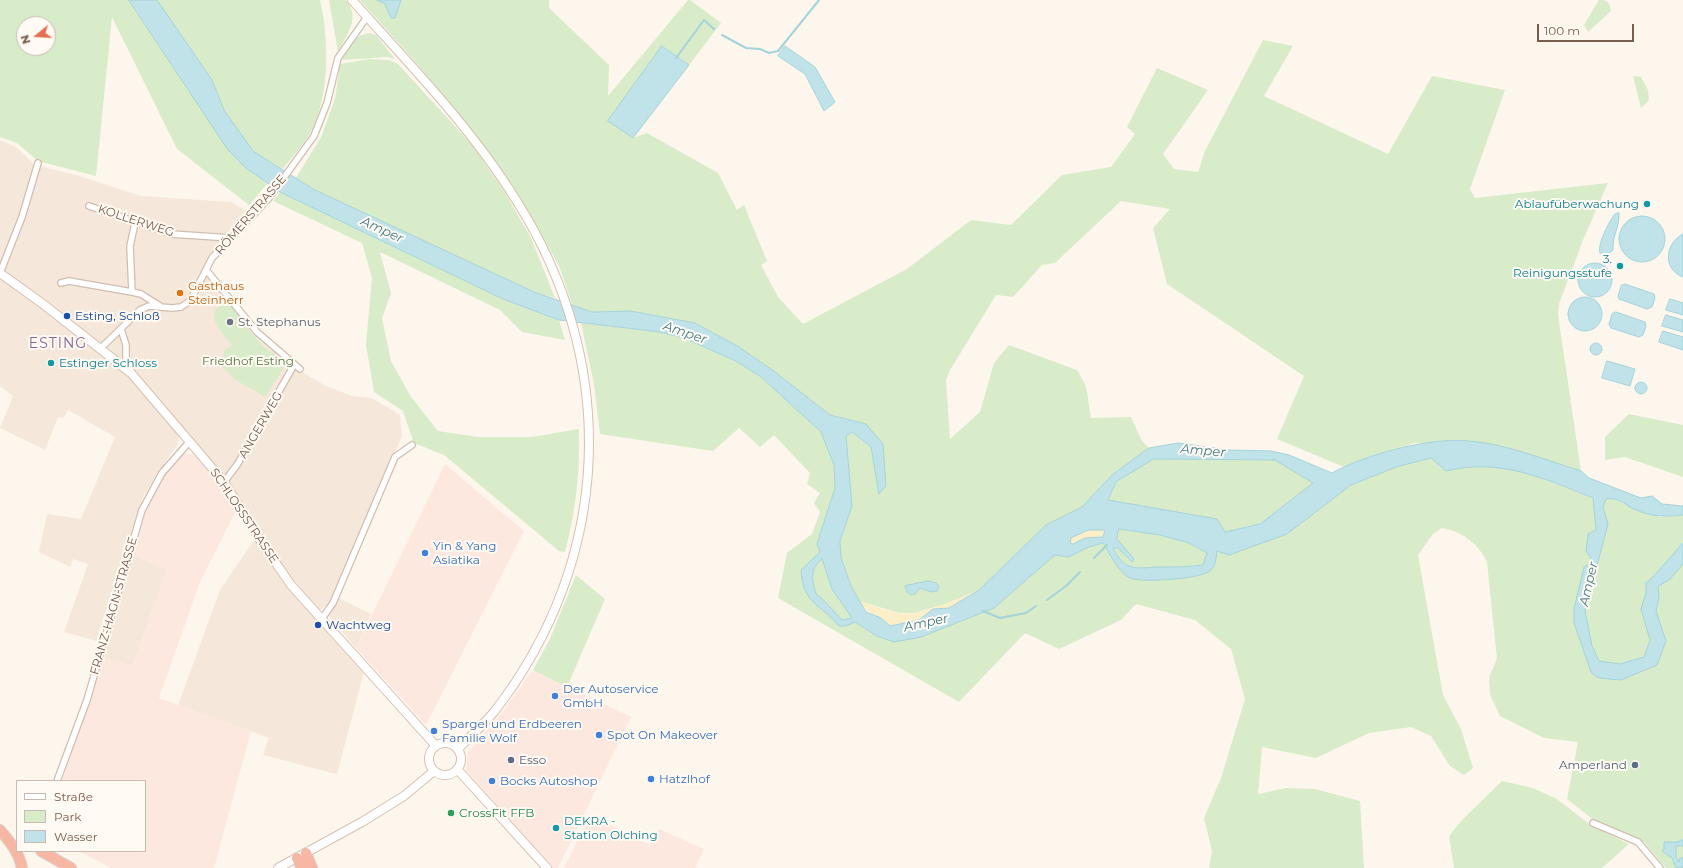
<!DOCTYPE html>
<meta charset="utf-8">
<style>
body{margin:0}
#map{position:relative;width:1683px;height:868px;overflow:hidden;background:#fdf6ec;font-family:Montserrat,sans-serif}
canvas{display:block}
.legend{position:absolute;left:16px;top:780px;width:130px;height:72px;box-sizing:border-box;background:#fffaf3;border:1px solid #cabbb1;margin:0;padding:5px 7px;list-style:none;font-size:12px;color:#7a5c4d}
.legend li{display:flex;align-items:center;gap:8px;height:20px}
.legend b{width:20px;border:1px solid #cabbb1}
.north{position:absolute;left:16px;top:16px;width:40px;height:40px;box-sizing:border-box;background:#fffaf3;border:1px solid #cabbb1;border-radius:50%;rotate:252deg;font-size:11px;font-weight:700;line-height:16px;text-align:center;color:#7a5c4d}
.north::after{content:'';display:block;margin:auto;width:14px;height:18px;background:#e76f51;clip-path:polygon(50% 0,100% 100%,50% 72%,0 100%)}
.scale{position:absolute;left:1537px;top:24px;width:97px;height:18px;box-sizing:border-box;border:2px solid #7a5c4d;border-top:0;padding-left:5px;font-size:12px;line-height:14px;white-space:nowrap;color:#7a5c4d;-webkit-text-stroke:3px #fffaf3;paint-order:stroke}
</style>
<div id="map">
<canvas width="1683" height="868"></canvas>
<ul class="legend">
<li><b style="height:5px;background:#fff"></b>Straße</li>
<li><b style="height:11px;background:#d8ecc9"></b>Park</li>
<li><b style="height:11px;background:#bfe3e8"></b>Wasser</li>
</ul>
<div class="north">N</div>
<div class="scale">100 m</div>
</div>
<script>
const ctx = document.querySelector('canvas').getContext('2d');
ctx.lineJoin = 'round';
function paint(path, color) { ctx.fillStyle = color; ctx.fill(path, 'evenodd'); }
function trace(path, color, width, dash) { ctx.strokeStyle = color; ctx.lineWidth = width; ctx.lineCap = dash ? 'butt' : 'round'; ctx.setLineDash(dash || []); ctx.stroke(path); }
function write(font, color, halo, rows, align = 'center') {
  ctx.font = font + ' Montserrat,sans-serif'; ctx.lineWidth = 4; ctx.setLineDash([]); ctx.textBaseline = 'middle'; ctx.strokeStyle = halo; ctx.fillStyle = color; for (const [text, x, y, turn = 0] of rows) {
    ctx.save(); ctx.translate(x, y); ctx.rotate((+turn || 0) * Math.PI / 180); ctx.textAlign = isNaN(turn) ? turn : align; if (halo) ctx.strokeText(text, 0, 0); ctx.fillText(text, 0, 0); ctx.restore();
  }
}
paint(new Path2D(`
 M0,140L16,147L35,165L76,175L141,196L231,202L249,212L222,238L209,256L202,271L229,301L251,332L294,367L326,386L352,396L372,398L400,415L402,436L330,602L320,610L297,587L265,542L249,512L224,477L134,371L0,268Z
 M0,277L129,376L179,435L177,445L143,496L96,641L64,632L88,564L73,559L70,567L39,552L47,514L81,519L115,437L68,410L63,418L58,417L45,450L0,428L13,396L0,386Z
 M255,539L318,623L364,672L337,774L263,755L269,738L178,705L220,590Z
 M133,554L167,569L133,666L104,658Z
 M339,598L371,614L356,648L329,616Z`), '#f5e8da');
paint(new Path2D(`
 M182,454H193L220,484L236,511L200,582L159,698L251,731L214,868H111L79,851H145V781H62L104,658L133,666L167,569L133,554L146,510L161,479Z
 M445,464L524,531L426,725L356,648Z
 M533,670L631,717L558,868H552L466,770L468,752L501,714Z
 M590,815L650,845L659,829L704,849L695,868H564Z`), '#fde8e0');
paint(new Path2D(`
 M0,0H129L228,150L246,168L267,184L249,205L177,149L112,17L96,176L38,161L17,143L0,137ZM24,24H48V48H24Z
 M157,0H320C329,39 330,93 312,130C305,143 292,157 283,169L253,151L224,110L212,80Z
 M329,0H346C361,18 347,34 338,52Z
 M360,0H549V8L609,65L608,96L688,0H690L721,23L689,65L663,46L633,138L647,133L718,173L737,210L744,205L767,261L761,265L778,297L803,324L907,269L971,220L1011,225L1062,175L1111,167L1135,134L1127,127L1157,68L1208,90L1163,154L1174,169L1198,172L1205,151L1263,40L1293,46L1264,96L1388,154L1432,76L1505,90L1470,189L1475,198L1608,183L1583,240L1559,304L1558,315L1581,471L1503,448L1414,443L1344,467L1277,439L1304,376L1167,284L1153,228L1170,209L1121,201L1055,263L1042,265L1013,297L996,295L950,370L946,380L950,439L980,412L994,363L1009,345L1077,370L1086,386L1091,418L1131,417L1142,441L1149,448L1112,475L1082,507L1046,525L979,590L945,604L915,613H899L859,601L851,586L841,558L840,541L852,506L846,436L852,432L871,447L879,493L886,486L866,424L830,415L775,372L739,347L695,323L630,311L592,312L573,307L559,266L513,186L477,137L413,59Z
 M1599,0C1608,0 1609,2 1611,11L1588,32L1584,25Z
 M369,33L376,35L395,59L387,57L342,60C349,48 353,35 369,33Z
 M369,59L389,60L398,64L472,145L504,191L531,238L555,298L534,292L313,189L296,178L321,137L335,99L340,64Z
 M1633,76L1641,77L1648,90L1649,100L1641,108Z
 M280,192L503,299L559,320L565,340L522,332L500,310L380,252L391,293L382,318L391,361L411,397L438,431L477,437H532L579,429C580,471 576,511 565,552L559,551L444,455L414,443L403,411L374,392L366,345L372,278L362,243L273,201Z
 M229,301L251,332L263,346L287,363L265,397L236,380L217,362L224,355V351L232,345C219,330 201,311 229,301Z
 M581,323L660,332L684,338L736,361L761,377L821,432L834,465L835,488L817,544L832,589L855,622L877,636L971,616L994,608L1055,555L1069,557L1086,548L1104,543L1120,570C1148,575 1175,583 1203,574L1217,551L1287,534L1351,485L1396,467L1431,458L1446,471L1466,466H1492L1526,472L1593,498H1613L1634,509L1661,517L1683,515V868H1666L1644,842L1595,821L1567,799L1578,742L1544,738L1500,716L1490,695L1489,677L1497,659L1487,562C1478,543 1463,532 1442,528L1433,534L1418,555L1443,695L1461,729L1473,768L1464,775L1450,766L1431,736L1411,727L1369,733L1316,758L1262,747L1258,794L1286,788L1315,789L1360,801L1364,868H1209L1212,851L1204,818L1221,778L1245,699L1231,649L1195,620L1136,604L1121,620L1059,649L1025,633L959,702L778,598L787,553L812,534L820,512L814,503L820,493L807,484L810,473L774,435L760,447L739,428L713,451L600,434L594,384Z
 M1629,414L1683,425V477L1625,457L1605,460V437Z
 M1153,459L1275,460L1313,483L1260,524L1225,532L1108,500L1116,482Z
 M1119,529C1141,533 1168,534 1189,543C1195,546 1200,551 1208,553L1204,565C1182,567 1138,575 1121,561C1117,559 1115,552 1113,548H1118L1131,562L1117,539Z
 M576,575L605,599L567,687L533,670L550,639Z
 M1502,781L1533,788L1557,799L1592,826L1629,844L1602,868H1454L1449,836L1462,820Z`), '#d8ecc9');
paint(new Path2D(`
 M1089,530H1105L1103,537L1085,538L1073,544L1070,543V538Z
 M979,590L949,608L933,609L919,620L890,626C878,616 868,615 859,601C872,605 885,611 898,613C922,617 957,599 979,590Z`), '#fcefc7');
const water = new Path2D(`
 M129,0H157L212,80L224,110L253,151L313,189L534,292L592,312L630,311L695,323L739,347L775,372L830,415L866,424L883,444L886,486L879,494L871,447L852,432L846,436L852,506L840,541L841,558L851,586L866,612L881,618L890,626L919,620L933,609L949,608L979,590L1046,525L1082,507L1112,475L1149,448L1178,443L1230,450L1271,451L1289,455L1332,473C1367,454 1430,437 1469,441C1507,444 1545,460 1581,471L1589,478L1641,498L1652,496L1662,504L1683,506V515C1665,517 1651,517 1634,509C1624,504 1618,497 1606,499L1603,507L1608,524L1585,611L1592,646L1599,661L1620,664L1644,657L1650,640L1641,609L1646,593V583L1652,578L1683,543V564L1669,580L1658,586L1659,598L1656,611L1666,641L1657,665L1621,680L1598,678L1591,672L1574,623V609L1584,567L1588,565L1591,558L1586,551L1588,534L1596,530L1593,498C1543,478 1501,458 1446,471L1431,458L1396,467L1351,485L1287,534L1229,555L1217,551C1216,558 1216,566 1210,571C1200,579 1142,583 1130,578C1118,572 1110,554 1103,543L1086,548L1069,557L1055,555L994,608L921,637L894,642L877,636L855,622L846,626H839C820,603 803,605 801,570L820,552L817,544L835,488L834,465L821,432L761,377L736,361L684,338L660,332L559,320L503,299L280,192L246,168L228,150ZM1154,459L1275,460L1313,483L1260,524L1225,532L1217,519L1108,500L1116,482ZM1119,529L1160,535L1189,543L1207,553L1203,565C1188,567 1175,567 1160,567C1136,568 1125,572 1113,548H1118L1132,562L1134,559L1117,539ZM1089,530H1105L1103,537L1085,538L1073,544L1070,543L1071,538ZM822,559L832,589L852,618L842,620C836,614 822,597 816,594C812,580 809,569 822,559Z
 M377,0H401L395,18H391L385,4Z
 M662,46L689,65L633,138L608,121Z
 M785,46L815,67L835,102L824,111L805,74L778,56Z
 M1619,213C1620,227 1612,236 1613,250L1608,254L1600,253C1597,245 1609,221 1615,214Z
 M1619 239a23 23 0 1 1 46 0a23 23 0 1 1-46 0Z
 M1683,234V277C1662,269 1665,243 1683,234Z
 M1578 280a17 17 0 1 1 34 0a17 17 0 1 1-34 0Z
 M1625,284L1654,294L1655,298L1652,307L1647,309L1619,299L1618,296L1621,286Z
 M1568 314a17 17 0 1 1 34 0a17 17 0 1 1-34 0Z
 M1670,299L1683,303V315L1666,310Z
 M1616,312L1645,322L1646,326L1643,335L1639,337L1611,328L1609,324L1612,314Z
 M1666,315L1683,320V332L1662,326Z
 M1663,331L1683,337V350L1659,342Z
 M1590 349a6 6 0 1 1 12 0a6 6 0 1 1-12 0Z
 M1607,361L1635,369L1630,386L1602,378Z
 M1635 388a6 6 0 1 1 12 0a6 6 0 1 1-12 0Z
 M929,581L936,583L939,586L937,591L932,592L920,588L915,594L911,595L907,592L905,586Z
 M1683,840V846H1676V857L1679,862L1680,858H1683V867L1676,868L1672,858L1662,851L1664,849V842H1677Z`);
paint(water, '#bfe3e8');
trace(water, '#a5d3da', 1);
trace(new Path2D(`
 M722,35L746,48L760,49L769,53L778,51L819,0
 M676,58L704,20L714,29
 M1094,558L1107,545
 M1047,600L1066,586L1080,572
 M983,611L1000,618L1026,613L1036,606`), '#a5d3da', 2);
const street = new Path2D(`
 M89,206L171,234L231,238
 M207,271L257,332L300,369
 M0,273L22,217L38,163
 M61,283L69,281L132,292L141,294L160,306
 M132,292L130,246L135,223
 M121,329L126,345V369
 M101,348L140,310L149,306L172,308L181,307L190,301L212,258L269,198L314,136L327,103L338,58L367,17
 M224,482L237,465L294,365
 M321,620L333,603L395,457L412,445
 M57,781L87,700L142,510L162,473L190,441
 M1593,823L1638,842L1660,868`);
const secondary = new Path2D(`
 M352,0C409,64 471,127 516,200C620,363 613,559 494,712C483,725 470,737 458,749
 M0,273L43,304L131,373L224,482L262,543L291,585L436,746
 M429 759a16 16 0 1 1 32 0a16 16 0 1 1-32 0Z
 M457,769L547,868
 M278,868L362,822L404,796L434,771`);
const highway = new Path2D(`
 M0,830C10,842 19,852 22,868
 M41,851L71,868
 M306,853L312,868
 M297,858L302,868`);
trace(street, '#d1beb0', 8);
trace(secondary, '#d6c0b0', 10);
trace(highway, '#dad1cd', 12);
trace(street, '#fff', 5.5);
trace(secondary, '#fff', 8);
trace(highway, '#f7b7a3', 10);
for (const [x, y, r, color] of [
 [1647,204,4,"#0f9aa8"],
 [1620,266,4,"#0f9aa8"],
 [180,293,4,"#e8710a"],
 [67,316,4,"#1a4fb4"],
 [230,322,4,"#6b7280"],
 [51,363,4,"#0f9aa8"],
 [425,553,4,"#3f7fe0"],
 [318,625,4,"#1a4fb4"],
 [555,696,4,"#3f7fe0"],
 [434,731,4,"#3f7fe0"],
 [599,735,4,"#3f7fe0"],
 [511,760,4,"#5c6f8a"],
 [1635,765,4,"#5c6f8a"],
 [651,779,4,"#3f7fe0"],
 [492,781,4,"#3f7fe0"],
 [451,813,4,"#2e9e5b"],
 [556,828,4,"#0f9aa8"]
]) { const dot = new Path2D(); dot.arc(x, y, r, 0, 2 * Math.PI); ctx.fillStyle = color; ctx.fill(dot); trace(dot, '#fffaf3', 1.5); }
write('12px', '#0d838f', '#fffaf3', [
 ["Ablaufüberwachung",1639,204],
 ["3.",1612,259],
 ["Reinigungsstufe",1612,273],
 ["Estinger Schloss",59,363,"left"],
 ["DEKRA -",564,821,"left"],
 ["Station Olching",564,835,"left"]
], 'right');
write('12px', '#7a5c4d', '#fffaf3', [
 ["RÖMERSTRASSE",251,215,-49],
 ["KOLLERWEG",136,221,18],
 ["ANGERWEG",261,425,-60],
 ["SCHLOSSSTRASSE",244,516,56],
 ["FRANZ-HAGN-STRASSE",114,606,-74]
]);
write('12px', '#c56008', '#fffaf3', [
 ["Gasthaus",188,286],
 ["Steinherr",188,300]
], 'left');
write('12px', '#164399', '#fffaf3', [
 ["Esting, Schloß",75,316],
 ["Wachtweg",326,625]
], 'left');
write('12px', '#5b616d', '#fffaf3', [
 ["St. Stephanus",238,322]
], 'left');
write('12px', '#537a41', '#fffaf3', [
 ["Friedhof Esting",248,361]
]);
write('12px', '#366cbe', '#fffaf3', [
 ["Yin & Yang",433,546],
 ["Asiatika",433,560],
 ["Der Autoservice",563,689],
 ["GmbH",563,703],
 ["Spargel und Erdbeeren",442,724],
 ["Familie Wolf",442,738],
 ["Spot On Makeover",607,735],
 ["Hatzlhof",659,779],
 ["Bocks Autoshop",500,781]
], 'left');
write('12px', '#4e5e75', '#fffaf3', [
 ["Esso",519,760],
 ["Amperland",1627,765,"right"]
], 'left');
write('12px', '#27864d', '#fffaf3', [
 ["CrossFit FFB",459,813]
], 'left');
write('italic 13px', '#437c86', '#fffaf3', [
 ["Amper",382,230,25],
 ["Amper",685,333,19],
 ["Amper",1203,451,5],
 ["Amper",1589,584,-77],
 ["Amper",926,623,-12]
]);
ctx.letterSpacing = '1px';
write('14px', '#846695', '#fffaf3', [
 ["ESTING",58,344]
]);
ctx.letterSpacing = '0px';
</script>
